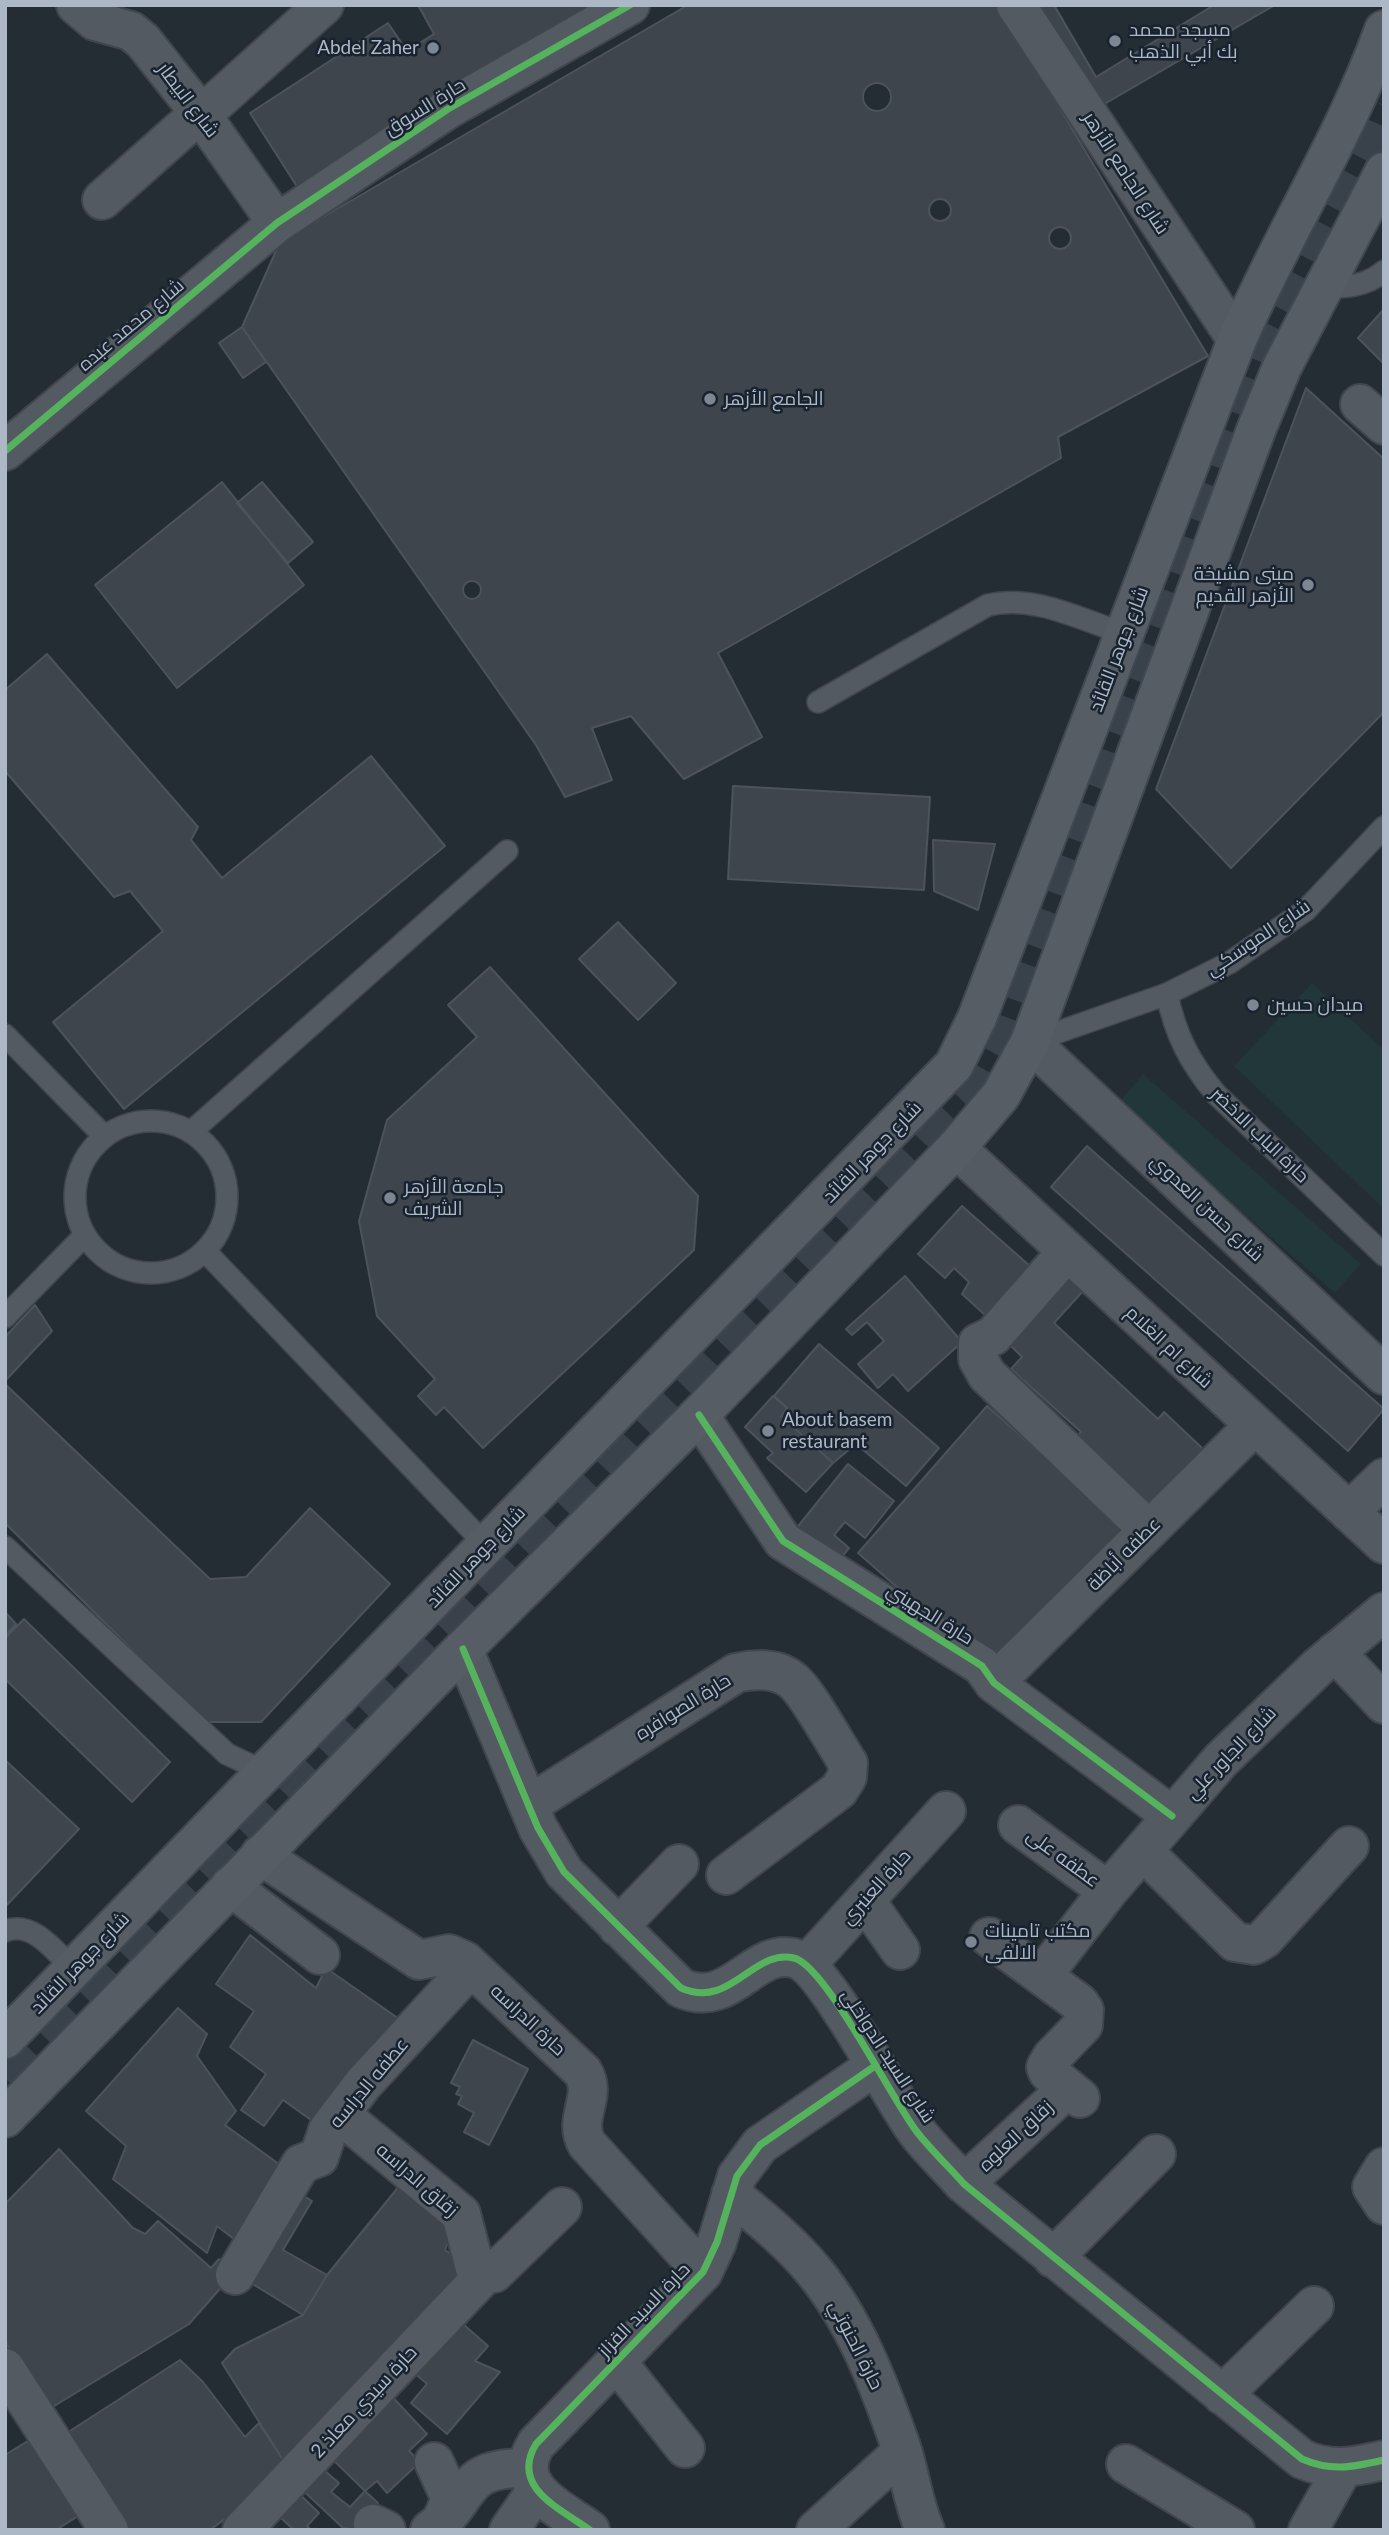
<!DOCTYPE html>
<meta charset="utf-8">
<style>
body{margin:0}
#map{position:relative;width:1389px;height:2535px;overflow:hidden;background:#242c34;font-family:Lato,sans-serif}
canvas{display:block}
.frame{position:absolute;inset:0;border:7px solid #adb8c7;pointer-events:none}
</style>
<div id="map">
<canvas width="1389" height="2535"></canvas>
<div class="frame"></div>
</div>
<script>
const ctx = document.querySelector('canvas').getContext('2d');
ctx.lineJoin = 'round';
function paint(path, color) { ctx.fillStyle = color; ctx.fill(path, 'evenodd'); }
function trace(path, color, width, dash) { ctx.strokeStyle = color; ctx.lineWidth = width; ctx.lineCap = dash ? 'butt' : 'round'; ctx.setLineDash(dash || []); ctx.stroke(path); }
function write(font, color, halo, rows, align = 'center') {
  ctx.font = font + ' Lato,Cairo,sans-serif'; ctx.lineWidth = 5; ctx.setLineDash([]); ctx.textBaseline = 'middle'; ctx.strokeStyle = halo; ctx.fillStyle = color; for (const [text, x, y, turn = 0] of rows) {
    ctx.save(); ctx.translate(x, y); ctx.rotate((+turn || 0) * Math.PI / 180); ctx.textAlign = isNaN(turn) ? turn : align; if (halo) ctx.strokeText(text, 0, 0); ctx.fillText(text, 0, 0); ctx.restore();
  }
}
paint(new Path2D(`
 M1312,983L1384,1050V1209L1234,1066Z
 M1143,1074L1361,1264L1335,1293L1118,1104Z`), '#21373a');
const building = new Path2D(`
 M599,5L303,196L250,113L388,23L407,51L434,34L418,5Z
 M688,5H998L1208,356L1058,437L1061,458L718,653L762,737L684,779L631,716L592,728L612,780L565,797L536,745L242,327L280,242Z
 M1034,5H1275L1094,110Z
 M1054,5H1214L1096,77Z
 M863 97a14 14 0 1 1 28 0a14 14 0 1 1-28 0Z
 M929 210a11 11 0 1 1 22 0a11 11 0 1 1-22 0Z
 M1049 238a11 11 0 1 1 22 0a11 11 0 1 1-22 0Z
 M1384,309V364L1358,338Z
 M242,327L266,362L243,378L219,343Z
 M1306,388L1384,459V712L1231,868L1156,789Z
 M222,482L304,585L177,688L95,585Z
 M262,482L313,542L288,563L237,503Z
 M463 590a9 9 0 1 1 18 0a9 9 0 1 1-18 0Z
 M47,654L198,827L191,840L222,878L371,756L445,846L124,1109L53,1022L163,931L130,891L114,897L5,771V690Z
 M733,786L930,797L924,890L728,879Z
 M933,840L995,844L978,910L934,891Z
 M618,922L676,983L638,1020L579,959Z
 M490,967L698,1196L694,1250L483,1448L444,1407L436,1415L418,1396L435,1379L377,1316L359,1221L387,1120L477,1037L448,1005Z
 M1087,1146L1384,1409L1348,1451L1051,1187Z
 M962,1206L1039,1274L995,1324L962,1294L969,1282L954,1268L945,1278L918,1254Z
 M1068,1257L1093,1280L1054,1323L1158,1419L1164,1412L1201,1447L1204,1454L1146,1517L1068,1446L1081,1432L1011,1369L1022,1357L1007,1342Z
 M905,1276L962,1342L908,1391L893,1374L878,1388L858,1364L884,1341L867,1322L852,1335L846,1329Z
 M35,1305L52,1331L5,1381V1337Z
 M819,1344L939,1448L906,1486L856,1444L833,1463L781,1416L787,1408L774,1396Z
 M5,1384L210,1579L246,1577L310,1508L390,1584L261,1722H204L5,1523Z
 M773,1396L787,1408L781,1416L833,1463L806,1492L767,1458L773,1453L745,1427Z
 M987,1406L1126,1529L997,1675L858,1553Z
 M848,1464L894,1501L865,1538L845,1522L834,1535L849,1548L832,1569L791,1535Z
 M5,1612L16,1624L5,1636Z
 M24,1619L170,1762L132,1802L5,1679V1638Z
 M5,1760L79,1829L5,1907Z
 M250,1935L316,1988L326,1968L402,2021L325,2130L283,2100L264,2126L241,2110L266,2074L230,2047L254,2011L216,1984Z
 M178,2008L207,2034L197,2056L236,2111L225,2125L290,2172L239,2243L217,2226L207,2253L113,2179L126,2146L86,2111Z
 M473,2040L528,2069L489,2145L464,2132L474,2113L458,2104L462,2096L456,2094L460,2087L451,2083Z
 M59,2149L133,2228L145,2234L158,2221L211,2268L219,2259L233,2274L189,2324L46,2411L5,2341V2204Z
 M400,2185L456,2222L445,2250L466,2265L290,2471L222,2363L235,2349L303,2315L327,2275Z
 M293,2189L312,2201L283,2250L327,2275L303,2315L241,2277Z
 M455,2317L488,2346L475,2361L500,2372L447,2434L411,2403L427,2384L410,2369Z
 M180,2360L203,2382L245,2437L259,2423L290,2471L210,2530H121L59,2438Z
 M385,2389L427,2434L409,2451L420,2462L387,2493L377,2481L365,2491L321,2448Z
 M36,2436L83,2513L56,2530H5V2455Z
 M311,2459L339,2483L331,2492L350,2507L365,2491L378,2503L355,2530L343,2528L292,2480Z
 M291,2486L319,2513L307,2526L311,2530H294L270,2508Z`);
paint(building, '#3f454c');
trace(building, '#4c535c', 2);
trace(new Path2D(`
 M5,2078L977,1081L1003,1034L1255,358L1362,156L1384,105`), '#39414a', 38, [38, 19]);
const service = new Path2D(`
 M1324,287C1345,288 1367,286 1384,271
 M818,702L988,605C1034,594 1082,620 1125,634
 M1167,994C1175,1034 1190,1063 1216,1094L1384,1255
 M5,1035L104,1136
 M1030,1042L1167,994L1229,963L1306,910L1384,827
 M75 1197a76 76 0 1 1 152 0a76 76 0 1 1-152 0Z
 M192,1131L507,851
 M205,1251L487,1546
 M5,1317L85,1235
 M5,1547L227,1754L265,1772
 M5,1931C33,1920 56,1952 73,1969`);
const minor = new Path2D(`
 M76,5L95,21L131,31L143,41L200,113L277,223
 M1016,5L1237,340
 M216,102L324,5
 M102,200L200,113
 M1360,404L1384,425
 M5,451L277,223L448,109L630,5
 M1030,1042L1384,1375
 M956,1148L1384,1544
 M1067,1252L993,1336L978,1343V1359L987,1375L1149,1530
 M699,1415L783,1541L982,1666L994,1683L1172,1816
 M1349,1512L1384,1478
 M463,1649L538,1828L564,1872L681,1988C731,2010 753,1948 794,1958C826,1966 892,2100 917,2132C931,2150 949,2167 964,2184L1302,2459C1332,2472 1353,2467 1384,2460
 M1335,1652L1384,1704
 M994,1683L1254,1426
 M529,1805L736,1673C755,1669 777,1667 793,1681C807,1692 836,1745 848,1763L847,1777L839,1790L726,1875
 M1018,1825L1108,1891
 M1144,1852L1235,1942L1254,1945L1264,1939L1349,1846
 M260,1855L419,1960L449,1954L465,1961L583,2072C598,2097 572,2118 587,2144L703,2272
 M230,1886L320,1955
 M865,1900L900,1950
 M618,1927L679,1864
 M989,1937L1079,2003L1084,2010L1083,2025L1052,2057L1046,2067L1048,2072L1080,2098
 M807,1964L946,1811
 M1042,1976L1108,1891L1221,1760L1319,1666L1384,1612
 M342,2116L461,2214L475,2268L485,2274L494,2273L562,2207
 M1384,2167L1372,2187L1384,2205
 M964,2184L1068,2088
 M731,2194C760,2218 789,2241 813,2270C855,2320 880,2387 901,2447C910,2474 913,2504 925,2530
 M1053,2258L1156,2154
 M235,2275L301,2164L319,2157L328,2130L363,2084L471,1967
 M616,2361L685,2448
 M5,2368L109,2530
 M1222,2395L1314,2306
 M434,2462L451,2499L440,2524
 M1126,2464L1235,2530
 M373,2524L386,2530
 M242,2530L485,2274
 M430,2530C475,2501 455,2467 527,2468
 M509,2530L536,2491
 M590,2530C559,2508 510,2487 536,2444L703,2272L717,2242L737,2176L760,2145L875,2066
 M816,2530L902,2452
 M1308,2530L1342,2470`);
const primary = new Path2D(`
 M5,2039L954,1065L977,1018L1237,340C1282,235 1345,138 1384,30
 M5,2118L463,1649L699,1415L956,1148L1001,1095L1030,1042L1256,430L1282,367L1384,172`);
trace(service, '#41464c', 24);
trace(minor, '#41464c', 42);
trace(primary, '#414851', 42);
trace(service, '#545a62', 21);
trace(minor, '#545a62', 38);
trace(primary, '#575d64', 38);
trace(new Path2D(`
 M5,451L277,223L448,109L630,5
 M699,1415L783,1541L982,1666L994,1683L1172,1816
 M463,1649L538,1828L564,1872L681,1988C731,2010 753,1948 794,1958C826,1966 892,2100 917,2132C931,2150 949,2167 964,2184L1302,2459C1332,2472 1353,2467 1384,2460
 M590,2530C559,2508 510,2487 536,2444L703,2272L717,2242L737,2176L760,2145L875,2066`), '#56b35d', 7);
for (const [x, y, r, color] of [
 [1115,41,7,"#7d8794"],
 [433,48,7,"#7d8794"],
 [710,399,7,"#7d8794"],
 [1308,585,7,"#7d8794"],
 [1253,1005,7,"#7d8794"],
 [390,1198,7,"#7d8794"],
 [768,1431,7,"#7d8794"],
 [971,1942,7,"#7d8794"]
]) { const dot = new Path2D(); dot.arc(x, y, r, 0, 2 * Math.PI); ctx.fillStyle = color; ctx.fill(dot); trace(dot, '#18232f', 2.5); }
write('19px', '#adb8c7', '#18232f', [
 ["مسجد محمد",1129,30],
 ["بك أبي الذهب",1129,52],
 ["Abdel Zaher",419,48,"right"],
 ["الجامع الأزهر",724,399],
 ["مبنى مشيخة",1294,574,"right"],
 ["الأزهر القديم",1294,596,"right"],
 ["ميدان حسين",1267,1005],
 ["جامعة الأزهر",404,1187],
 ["الشريف",404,1209],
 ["About basem",782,1420],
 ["restaurant",782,1442],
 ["مكتب تامينات",985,1931],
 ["الالفى",985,1953]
], 'left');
write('19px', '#adb8c7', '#18232f', [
 ["شارع البيطار",188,100,53],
 ["حارة السوق",425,107,-32],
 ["شارع الجامع الأزهر",1126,173,57],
 ["شارع محمد عبده",131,325,-40],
 ["شارع جوهر القائد",1119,649,-69],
 ["شارع الموسكي",1258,938,-34],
 ["حارة الباب الاخضر",1260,1135,44],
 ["شارع جوهر القائد",872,1152,-46],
 ["شارع حسن العدوي",1207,1208,43],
 ["شارع ام الغلام",1169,1347,43],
 ["عطفه أباظة",1124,1554,-45],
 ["شارع جوهر القائد",476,1557,-46],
 ["حارة الجهيني",930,1614,32],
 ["حارة الصوافره",683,1707,-32],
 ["شارع الجاور علي",1231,1753,-46],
 ["عطفه على",1063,1858,36],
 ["حارة العنبري",876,1887,-48],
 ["شارع جوهر القائد",80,1963,-46],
 ["حارة الدراسه",528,2020,43],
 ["شارع السيد الدواخلي",888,2056,57],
 ["عطفه الدراسه",369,2083,-50],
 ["زقاق العلوه",1016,2136,-43],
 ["زقاق الدراسه",417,2180,41],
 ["حارة السيد القزاز",644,2310,-46],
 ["حارة الحنوتي",856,2345,63],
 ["حارة سيدي معاذ 2",364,2402,-47]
]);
</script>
